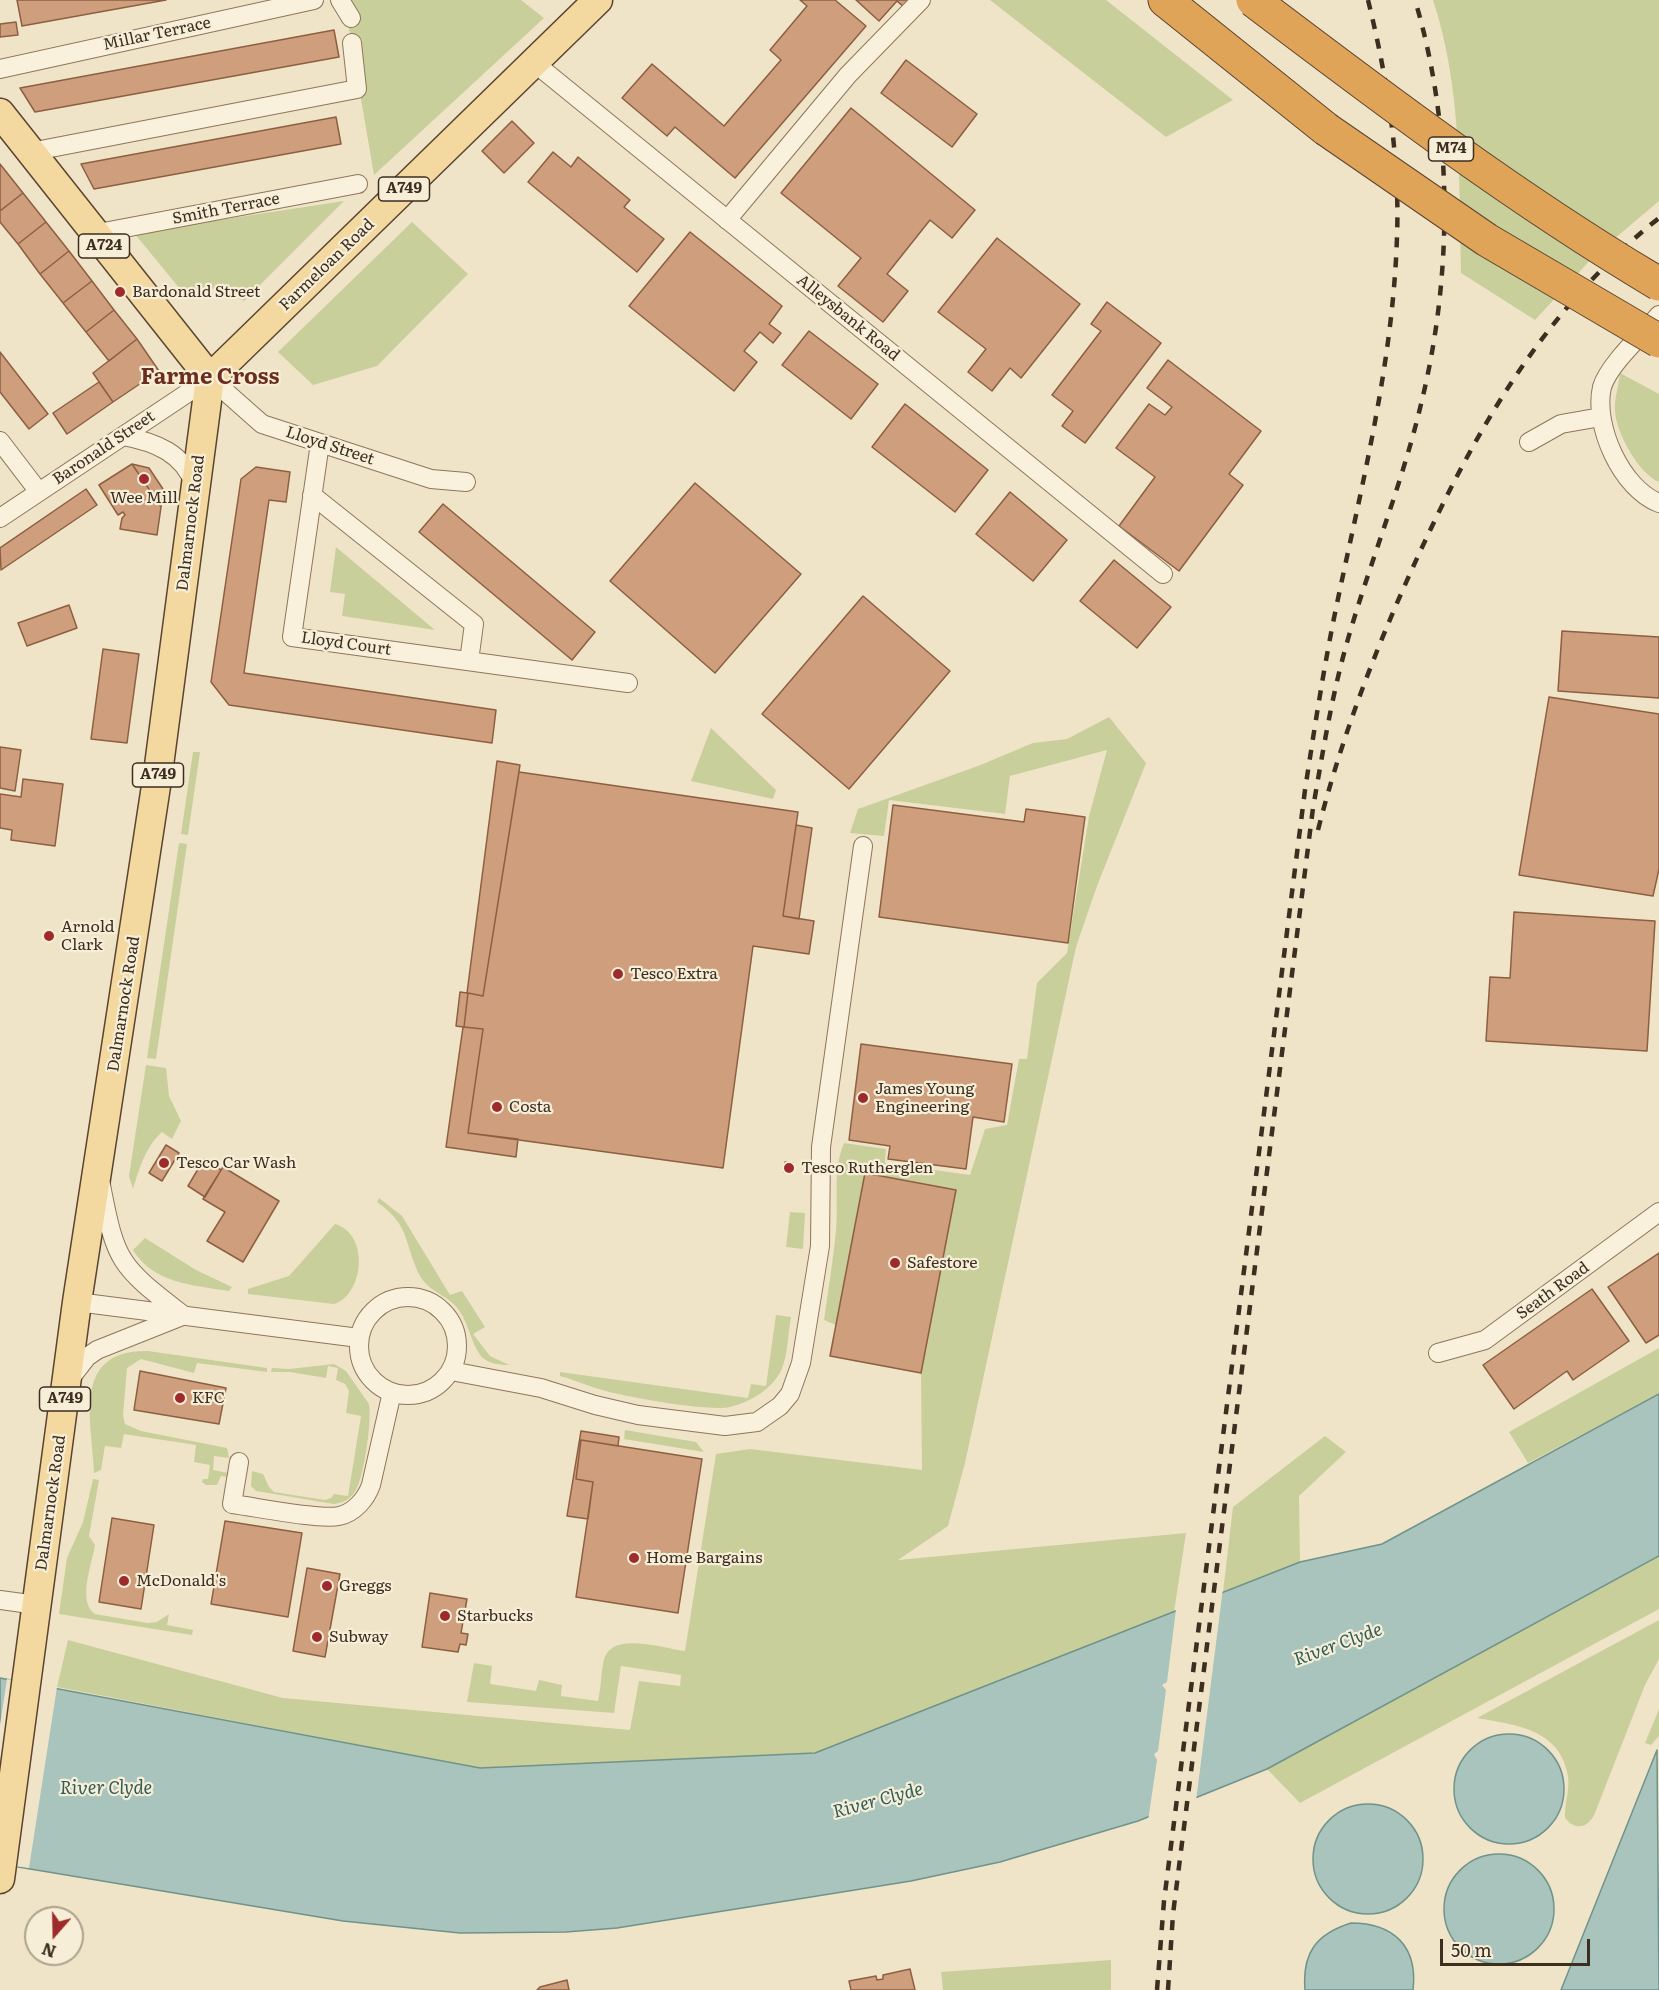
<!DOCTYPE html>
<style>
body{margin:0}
#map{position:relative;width:1659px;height:1990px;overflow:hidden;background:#f0e4c8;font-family:Literata,serif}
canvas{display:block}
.north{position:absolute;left:24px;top:1906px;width:60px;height:60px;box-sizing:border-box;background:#f7eed8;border:2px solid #ada18e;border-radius:50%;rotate:200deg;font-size:16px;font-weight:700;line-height:24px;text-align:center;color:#3d2e20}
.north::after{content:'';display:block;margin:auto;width:21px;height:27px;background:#9e2a2b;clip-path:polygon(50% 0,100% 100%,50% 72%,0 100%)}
.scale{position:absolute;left:1440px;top:1939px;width:150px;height:27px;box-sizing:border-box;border:3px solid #3d2e20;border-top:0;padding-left:8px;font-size:18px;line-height:21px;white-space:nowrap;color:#3d2e20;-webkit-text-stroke:4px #f7eed8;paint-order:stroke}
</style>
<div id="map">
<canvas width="1659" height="1990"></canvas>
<div class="north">N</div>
<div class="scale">50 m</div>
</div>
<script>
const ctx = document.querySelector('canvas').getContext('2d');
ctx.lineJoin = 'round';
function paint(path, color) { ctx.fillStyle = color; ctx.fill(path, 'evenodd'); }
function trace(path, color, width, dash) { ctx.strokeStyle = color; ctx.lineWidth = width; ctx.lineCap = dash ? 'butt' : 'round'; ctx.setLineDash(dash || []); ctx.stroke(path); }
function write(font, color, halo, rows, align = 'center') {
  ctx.font = font + ' Literata,serif'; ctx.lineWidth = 4.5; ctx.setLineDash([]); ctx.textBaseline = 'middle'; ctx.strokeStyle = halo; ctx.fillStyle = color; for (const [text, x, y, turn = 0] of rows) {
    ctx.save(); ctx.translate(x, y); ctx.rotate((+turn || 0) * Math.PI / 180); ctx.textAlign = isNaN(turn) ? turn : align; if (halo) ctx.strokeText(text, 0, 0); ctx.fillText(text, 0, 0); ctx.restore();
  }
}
paint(new Path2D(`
 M344,0H521L544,18L374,175Z
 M990,0H1106L1233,100L1166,137Z
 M1433,0H1659V201L1594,256L1535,320L1461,273C1459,182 1462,88 1433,0Z
 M344,201L244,301L216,288L185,295L134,233Z
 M412,222L468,274L377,366L313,385L278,352Z
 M1620,373L1659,394V482C1639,474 1616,433 1615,411C1614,399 1619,385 1620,373Z
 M336,547L435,630L342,616L345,594L330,592Z
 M1109,717L1146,763L1097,886L1076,947L965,1463L948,1526L898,1560L1186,1533L1174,1612L815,1753L480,1768L57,1687L68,1640L283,1698L630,1730L639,1681L680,1686L681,1675L621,1666L614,1713L467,1702L474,1663L492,1666L490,1684L536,1691L539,1680L562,1685L561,1696L598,1701C601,1688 601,1673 604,1659C612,1631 663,1648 685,1651L716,1454L750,1449L922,1470L921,1373L956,1190L865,1173L836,1325L824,1320C828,1291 833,1261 836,1231C839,1201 832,1172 844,1143L886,1149L885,1163L970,1175L985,1129L1007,1125L1019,1059H1027L1037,983L1067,953L1089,816L1107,750L1010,776L1005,814L889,800L884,836L850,833L858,809L978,766L1033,743L1067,739Z
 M711,728L776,790L773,799L691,781Z
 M193,752H200L188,835L181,834Z
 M179,843L187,844L156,1059L147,1058Z
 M146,1065L166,1068L169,1096L181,1121L172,1139L162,1132C146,1146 139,1169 133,1189L129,1176Z
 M379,1198L402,1216L450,1295L462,1291L485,1327L473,1334L490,1356L509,1365C500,1365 490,1364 483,1358C472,1348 469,1323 458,1309C448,1295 429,1292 420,1276C403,1243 412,1227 377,1202Z
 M790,1212L805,1213L803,1249L786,1247Z
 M335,1224C370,1234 364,1295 334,1304L248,1294V1289L289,1276Z
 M145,1238L196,1270L232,1287L229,1291C193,1285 154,1284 133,1250Z
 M776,1315L791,1317C788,1334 788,1355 781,1371C771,1390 750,1402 730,1407C707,1412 619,1396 595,1388C583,1384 572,1379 560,1376V1372L748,1398L751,1384L766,1386Z
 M1659,1348V1394L1528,1463L1509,1432Z
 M148,1351L267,1368V1372L197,1363L194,1373L141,1359L127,1368L123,1415L125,1424L141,1431L227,1448L229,1458L214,1456L213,1470L228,1473L227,1477L221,1476L217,1485H206L202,1482L203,1479H208L210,1465L194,1462L196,1445L124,1434L121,1448L105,1446L101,1470L94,1473C93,1424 69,1350 148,1351Z
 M334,1364L346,1371L369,1404C372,1420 364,1481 354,1493C349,1500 342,1503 334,1504L256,1491L251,1486L252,1471L263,1474L269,1487L274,1492L325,1500L331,1498L334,1494L348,1496L361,1416L346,1413L349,1391L345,1384L336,1380L338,1368L328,1366L326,1378L290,1372H271L272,1368L289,1369Z
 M625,1430L696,1442L704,1452L624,1439Z
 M1325,1436L1346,1452L1299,1496L1300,1562L1223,1592L1233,1507Z
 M93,1479L99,1480L89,1536L95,1545C92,1564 77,1602 95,1614L148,1623L157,1622L169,1614L167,1625L193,1630L192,1635L59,1614L67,1558L83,1522Z
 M1659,1556V1609L1300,1803L1267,1769Z
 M1659,1620V1659L1645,1685L1595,1813C1589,1827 1576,1832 1565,1818C1564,1804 1570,1791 1568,1776C1560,1729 1516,1725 1477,1718Z
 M1659,1709V1736L1651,1745L1645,1743Z
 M1111,1960V1990H943L941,1972Z`), '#c9cf9b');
const water = new Path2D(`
 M1659,1394V1556L1267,1769L1138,1821L1000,1862L911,1881L617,1928L566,1932L460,1933L343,1921L0,1864V1678L480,1768L815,1753L1300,1562L1382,1544Z
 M1454 1789a55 55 0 1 1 110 0a55 55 0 1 1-110 0Z
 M1657,1750L1659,1990H1561Z
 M1313 1859a55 55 0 1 1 110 0a55 55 0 1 1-110 0Z
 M1444 1909a55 55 0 1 1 110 0a55 55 0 1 1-110 0Z
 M1351,1923C1394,1923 1418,1947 1413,1990H1305C1302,1953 1316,1934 1351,1923Z`);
paint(water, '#a9c4bc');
trace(water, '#6f938a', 1.5);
paint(new Path2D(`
 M1223,1588L1196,1801L1148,1821L1157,1760L1154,1754L1158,1751L1166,1690L1162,1685L1167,1682L1176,1609Z
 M7,1679L57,1687L29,1868L0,1864V1725Z`), '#f0e4c8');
const building = new Path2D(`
 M17,0H166L22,26Z
 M800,0H835L866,26L735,178L675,127L667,136L622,98L652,64L724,126L781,60L770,50L807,6Z
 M856,0H912L905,8L897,1L879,21Z
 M16,22L18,35L0,37V24Z
 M334,30L339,57L35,112L20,88Z
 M906,60L977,114L952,147L881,93Z
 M851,108L975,210L952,238L930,220L887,274L908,291L883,322L838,286L861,258L781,193Z
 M336,117L341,144L94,189L81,164Z
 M512,121L534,143L504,173L482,151Z
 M553,152L571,167L578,157L630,200L624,207L664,239L637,272L528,182Z
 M0,164L23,193L0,211Z
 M23,193L46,222L18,244L0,222V211Z
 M46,222L69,251L40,274L18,244Z
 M690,232L782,306L769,324L781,333L773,343L760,332L744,351L757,362L734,391L629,306Z
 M997,238L1080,304L1021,378L1010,368L992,391L968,372L986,349L938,312Z
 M69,251L92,281L63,303L40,274Z
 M92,281L114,310L86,332L63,303Z
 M1107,302L1161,343L1085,443L1062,426L1073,411L1052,395L1101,331L1091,324Z
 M114,310L137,339L109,361L86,332Z
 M809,331L878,384L851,419L782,365Z
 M137,339L159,371L113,402L93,373Z
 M0,352L48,414L29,429L0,392Z
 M1168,360L1261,431L1229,474L1243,485L1179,571L1119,526L1155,477L1116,448L1149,404L1165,415L1172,407L1147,388Z
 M99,382L113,402L67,434L53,413Z
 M905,404L988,470L955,512L872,447Z
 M132,464L161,507L157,535L120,529L122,518L125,515L123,512L118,515L99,485Z
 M132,464L149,468L163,489L161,507Z
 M256,467L290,472L286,502L269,500L244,673L496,710L492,743L229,705L211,682L241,479Z
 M695,483L801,574L715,673L610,581Z
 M86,489L97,505L1,570L0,548Z
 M1010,492L1067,540L1033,581L976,534Z
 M443,504L595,632L572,660L419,532Z
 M1114,560L1171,607L1137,648L1080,601Z
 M863,596L950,671L849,789L762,714Z
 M69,605L77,628L27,646L18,623Z
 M1562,631L1659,637V698L1558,691Z
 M103,649L139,654L127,743L91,739Z
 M1549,697L1659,714V869L1653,896L1519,875Z
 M0,747L21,750L15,791L0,788Z
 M497,761L520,765L483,996L468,993L464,1027L483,1029L468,1133L518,1139L516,1157L446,1147L463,1027L456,1026L460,992L467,993Z
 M519,772L798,812L783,916L814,921L809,954L753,946L723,1168L468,1133L483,1029L464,1027L468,993L483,996Z
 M23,779L63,784L55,846L11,840L12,830L0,828V794L21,797Z
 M893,805L1024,822L1026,809L1085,817L1068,943L879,917Z
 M796,825L812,828L799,919L783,916Z
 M1514,912L1655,921L1647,1051L1486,1041L1490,977L1510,978Z
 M861,1044L1012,1064L1004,1122L973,1117L966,1169L888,1159L890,1146L849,1140Z
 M166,1145L179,1153L162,1181L149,1173Z
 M204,1159L221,1170L205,1197L188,1186Z
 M785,1162L793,1163L792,1173L784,1172Z
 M223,1167L279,1201L243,1262L207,1241L225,1212L203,1199Z
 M865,1173L956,1190L921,1373L830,1356Z
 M1659,1253V1335L1646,1343L1608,1287Z
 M1592,1289L1629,1341L1573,1380L1567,1371L1514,1409L1483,1365Z
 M140,1371L226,1388L219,1424L134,1410Z
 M581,1431L619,1437L618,1446L581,1440L576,1479L593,1482L588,1519L567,1516Z
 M581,1440L702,1459L678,1613L576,1597L593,1482L576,1479Z
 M112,1518L154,1525L141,1609L99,1602Z
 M225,1521L302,1533L288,1617L211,1604Z
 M307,1568L340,1574L325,1657L293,1651Z
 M430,1593L467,1599L461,1633L468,1634L466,1645L460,1644L458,1652L422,1647Z
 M910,1969L915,1990H851L849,1981L876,1976L877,1980L883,1979V1975Z
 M567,1980L569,1990H537L540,1987Z`);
paint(building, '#cf9f7d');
trace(building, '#8d5f41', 1.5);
const street = new Path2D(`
 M340,0L351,18
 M532,61L1163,574
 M0,69L314,0
 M30,152L357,89L352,43
 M727,220L848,75L921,0
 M93,234L358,184
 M1659,315C1643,334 1609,364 1602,387C1593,426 1622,489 1659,503
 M123,436C155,442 184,453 195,486
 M0,441L39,492
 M1529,442L1561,424L1601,417
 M320,443L292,637L628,683
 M312,495L474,624L469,661
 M0,518L210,378L262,424L431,479L466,482
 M101,1185C116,1264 120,1266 183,1315
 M359 1346a49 49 0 1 1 98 0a49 49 0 1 1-98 0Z
 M77,1302L359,1338
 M1438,1353L1485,1340L1659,1212
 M451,1371L541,1388L595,1405L638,1415L725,1426L757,1422L780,1406L790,1394L801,1363L820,1246L821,1147L863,846
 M69,1380L87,1357L97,1350L180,1317
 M239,1462L232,1504C256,1507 318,1520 339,1516C354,1513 366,1499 371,1485L392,1392
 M0,1600L37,1605`);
const primary = new Path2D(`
 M0,113L210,378
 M210,378L598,0
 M0,1879L77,1302L158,773L210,378`);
const highway = new Path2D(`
 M1165,0L1326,129`);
trace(street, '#8d765c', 20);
trace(primary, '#5b4430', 31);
trace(highway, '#5b4430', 35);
trace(street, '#faf1dc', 18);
trace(primary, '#f3d9a0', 28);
trace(highway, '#e0a458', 33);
trace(new Path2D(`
 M1318,830C1341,739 1374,653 1413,567C1474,433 1542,311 1659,218
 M1157,1990L1164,1901L1305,790C1315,725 1325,659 1339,594C1364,476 1393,359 1397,237C1400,158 1387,77 1368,0
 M1168,1990L1173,1914L1313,808C1323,751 1332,694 1348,639C1371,559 1403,482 1422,400C1453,272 1453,127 1415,0`), '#3d2e20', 4.5, [10, 10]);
const highwayBridge = new Path2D(`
 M1253,0C1385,100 1516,199 1659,284
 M1326,129L1487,240L1659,341`);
trace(highwayBridge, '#5b4430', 35, []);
trace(highwayBridge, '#e0a458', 33);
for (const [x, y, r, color] of [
 [120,292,6,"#9e2a2b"],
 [144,479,6,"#9e2a2b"],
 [49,936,6,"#9e2a2b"],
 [618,974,6,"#9e2a2b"],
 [863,1098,6,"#9e2a2b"],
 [497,1107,6,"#9e2a2b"],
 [164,1163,6,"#9e2a2b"],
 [789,1168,6,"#9e2a2b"],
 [895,1263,6,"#9e2a2b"],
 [180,1398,6,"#9e2a2b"],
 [634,1558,6,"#9e2a2b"],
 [124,1581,6,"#9e2a2b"],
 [327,1586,6,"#9e2a2b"],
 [445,1616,6,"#9e2a2b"],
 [317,1637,6,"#9e2a2b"]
]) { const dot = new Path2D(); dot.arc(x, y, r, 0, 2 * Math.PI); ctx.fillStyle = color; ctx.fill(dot); trace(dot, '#f7eed8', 2); }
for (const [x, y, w] of [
 [1451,149,45],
 [404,189,51],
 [104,246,51],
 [158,775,51],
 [65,1399,51]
]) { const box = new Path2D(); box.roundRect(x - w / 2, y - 12, w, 24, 4.5); ctx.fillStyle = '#f7eed8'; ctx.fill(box); trace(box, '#3d2e20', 1.5); }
write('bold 15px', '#3d2e20', null, [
 ["M74",1451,149],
 ["A749",404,189],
 ["A724",104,246],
 ["A749",158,775],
 ["A749",65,1399]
]);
write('16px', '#3d2e20', '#f7eed8', [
 ["Millar Terrace",157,34,-12],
 ["Smith Terrace",226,209,-11],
 ["Farmeloan Road",327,265,-44],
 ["Alleysbank Road",848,318,39],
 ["Lloyd Street",330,446,18],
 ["Baronald Street",104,448,-34],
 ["Dalmarnock Road",191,523,-83],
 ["Lloyd Court",346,644,8],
 ["Dalmarnock Road",124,1004,-81],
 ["Seath Road",1553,1291,-36],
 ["Dalmarnock Road",51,1503,-82]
]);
write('16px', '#3d2e20', '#f7eed8', [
 ["Bardonald Street",132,292],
 ["Wee Mill",144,498,"center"],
 ["Arnold",61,927],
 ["Clark",61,945],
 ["Tesco Extra",630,974],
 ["James Young",875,1089],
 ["Engineering",875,1107],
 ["Costa",509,1107],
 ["Tesco Car Wash",176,1163],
 ["Tesco Rutherglen",801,1168],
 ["Safestore",907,1263],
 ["KFC",192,1398],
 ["Home Bargains",646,1558],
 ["McDonald's",136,1581],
 ["Greggs",339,1586],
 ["Starbucks",457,1616],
 ["Subway",329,1637]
], 'left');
write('italic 18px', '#2f5d5a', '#f7eed8', [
 ["River Clyde",1338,1645,-20],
 ["River Clyde",106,1789],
 ["River Clyde",878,1801,-15]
]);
write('bold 22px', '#6b2e1e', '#f7eed8', [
 ["Farme Cross",210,378]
]);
</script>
